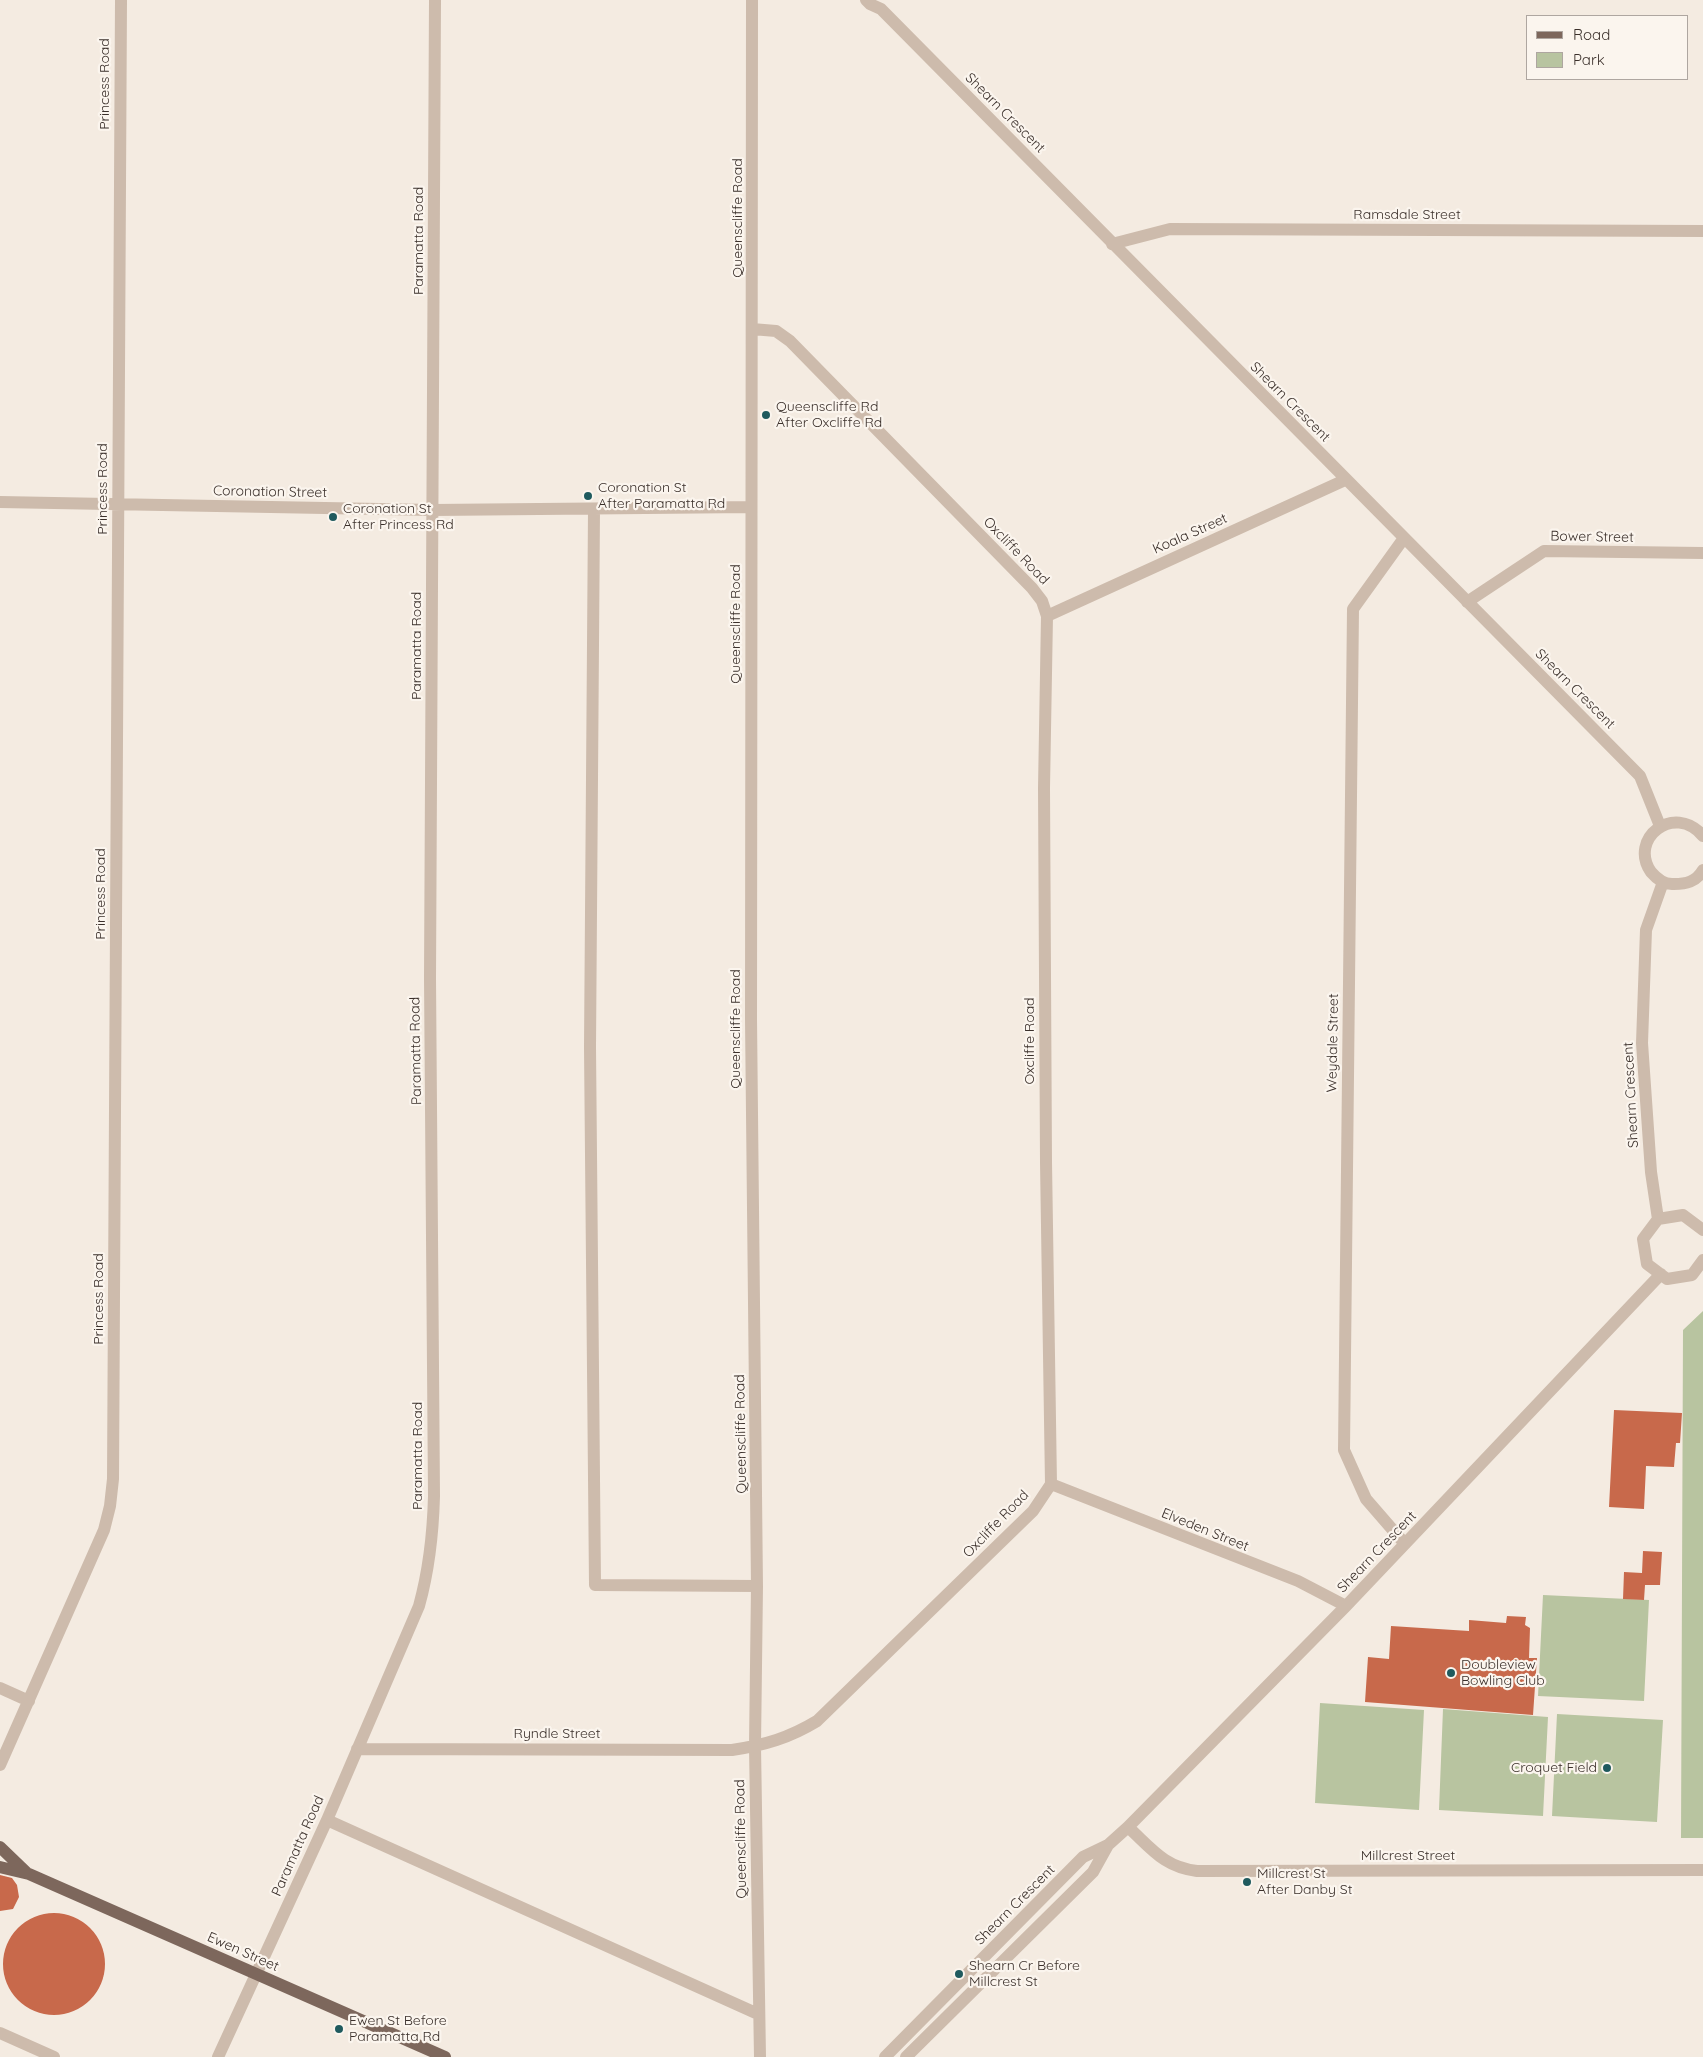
<!DOCTYPE html>
<style>
body{margin:0}
#map{position:relative;width:1703px;height:2057px;overflow:hidden;background:#f4ebe1;font-family:Quicksand,sans-serif}
canvas{display:block}
.legend{position:absolute;left:1526px;top:15px;width:162px;height:65px;box-sizing:border-box;background:#fbf5ee;border:1px solid #aea6a0;margin:0;padding:6px 9px;list-style:none;font-size:15px;color:#3b302b}
.legend li{display:flex;align-items:center;gap:10px;height:25px}
.legend b{width:25px;border:1px solid #aea6a0}
</style>
<div id="map">
<canvas width="1703" height="2057"></canvas>
<ul class="legend">
<li><b style="height:6px;background:#7d675c"></b>Road</li>
<li><b style="height:14px;background:#b8c4a0"></b>Park</li>
</ul>
</div>
<script>
const ctx = document.querySelector('canvas').getContext('2d');
ctx.lineJoin = 'round';
function paint(path, color) { ctx.fillStyle = color; ctx.fill(path, 'evenodd'); }
function trace(path, color, width, dash) { ctx.strokeStyle = color; ctx.lineWidth = width; ctx.lineCap = dash ? 'butt' : 'round'; ctx.setLineDash(dash || []); ctx.stroke(path); }
function write(font, color, halo, rows, align = 'center') {
  ctx.font = font + ' Quicksand,sans-serif'; ctx.lineWidth = 4.5; ctx.setLineDash([]); ctx.textBaseline = 'middle'; ctx.strokeStyle = halo; ctx.fillStyle = color; for (const [text, x, y, turn = 0] of rows) {
    ctx.save(); ctx.translate(x, y); ctx.rotate((+turn || 0) * Math.PI / 180); ctx.textAlign = isNaN(turn) ? turn : align; if (halo) ctx.strokeText(text, 0, 0); ctx.fillText(text, 0, 0); ctx.restore();
  }
}
paint(new Path2D(`
 M1703,1311V1838H1681L1683,1330Z
 M1543,1595L1649,1600L1644,1701L1538,1696Z
 M1320,1703L1424,1710L1419,1810L1315,1803Z
 M1443,1709L1548,1717L1543,1816L1439,1810Z
 M1557,1714L1663,1720L1657,1822L1552,1816Z`), '#b8c4a0');
paint(new Path2D(`
 M1614,1410L1682,1413L1680,1443H1676L1674,1467L1646,1466L1644,1509L1609,1507Z
 M1643,1551L1662,1552L1660,1585H1645L1644,1600L1623,1599L1624,1572L1642,1573Z
 M1507,1616L1526,1617L1525,1625L1530,1628L1529,1658H1537L1533,1715L1365,1702L1368,1657L1389,1659L1391,1626L1469,1631V1620L1506,1623Z
 M0,1875L12,1878L17,1885L19,1897L13,1909L0,1911Z
 M3 1964a51 51 0 1 1 102 0a51 51 0 1 1-102 0Z`), '#c8694b');
trace(new Path2D(`
 M752,0L751,1019L757,1586L755,1746L760,2057
 M866,0L870,4L881,9L1640,776L1660,826
 M1112,244L1170,229L1703,231
 M0,502L433,510L751,507
 M594,510L590,1047L595,1585L757,1586
 M1404,538L1353,609L1344,1450L1366,1499L1405,1544
 M1467,602L1544,551L1703,553
 M1047,616L1345,480
 M1703,836C1674,802 1628,839 1651,872C1657,879 1665,885 1674,884C1686,884 1696,882 1703,870
 M1658,1219L1651,1172L1642,1043L1646,930L1663,882
 M1703,1230L1683,1215L1658,1219L1643,1239L1647,1264L1667,1279L1692,1275L1703,1260
 M1051,1484L1298,1581L1346,1606
 M0,1688L29,1701
 M357,1749L732,1750C765,1745 789,1738 817,1721L1033,1511L1051,1484L1046,1162L1044,788L1047,616L1042,601L1032,588L790,341L776,331L752,329
 M0,1765L104,1530L110,1506L113,1479L121,0
 M327,1820L758,2014
 M1128,1827C1152,1849 1164,1867 1197,1871L1703,1870
 M0,2033L54,2057
 M218,2057L327,1820L419,1606C429,1570 433,1534 434,1496L430,978L435,0
 M885,2057L1083,1857L1108,1845L1128,1827L1346,1606L1661,1274
 M906,2057L1093,1872L1108,1845`), '#cdbbac', 12);
trace(new Path2D(`
 M0,1847L27,1873
 M0,1867L29,1874L445,2057`), '#7d675c', 12);
for (const [x, y, r, color] of [
 [766,415,5,"#1f5a5e"],
 [588,496,5,"#1f5a5e"],
 [333,517,5,"#1f5a5e"],
 [1451,1673,5,"#1f5a5e"],
 [1607,1768,5,"#1f5a5e"],
 [1247,1882,5,"#1f5a5e"],
 [959,1974,5,"#1f5a5e"],
 [339,2029,5,"#1f5a5e"]
]) { const dot = new Path2D(); dot.arc(x, y, r, 0, 2 * Math.PI); ctx.fillStyle = color; ctx.fill(dot); trace(dot, '#fbf5ee', 2); }
write('14px', '#3b302b', '#fbf5ee', [
 ["Princess Road",105,84,-90],
 ["Shearn Crescent",1005,113,45],
 ["Ramsdale Street",1407,215],
 ["Queenscliffe Road",738,218,-90],
 ["Paramatta Road",419,241,-90],
 ["Shearn Crescent",1290,402,45],
 ["Princess Road",103,489,-90],
 ["Coronation Street",270,492,1],
 ["Koala Street",1190,534,-24],
 ["Bower Street",1592,537,1],
 ["Oxcliffe Road",1016,551,46],
 ["Queenscliffe Road",736,624,-90],
 ["Paramatta Road",417,646,-90],
 ["Shearn Crescent",1575,689,45],
 ["Princess Road",101,894,-90],
 ["Queenscliffe Road",736,1029,-90],
 ["Oxcliffe Road",1030,1041,-90],
 ["Weydale Street",1333,1043,-89],
 ["Paramatta Road",416,1051,-91],
 ["Shearn Crescent",1631,1095,-93],
 ["Princess Road",99,1299,-90],
 ["Queenscliffe Road",741,1434,-91],
 ["Paramatta Road",418,1456,-90],
 ["Oxcliffe Road",996,1524,-46],
 ["Elveden Street",1205,1530,22],
 ["Shearn Crescent",1377,1552,-46],
 ["Ryndle Street",557,1734],
 ["Queenscliffe Road",741,1839,-91],
 ["Paramatta Road",298,1846,-66],
 ["Millcrest Street",1408,1856],
 ["Shearn Crescent",1015,1905,-45],
 ["Ewen Street",243,1952,24]
]);
write('14px', '#3b302b', '#fbf5ee', [
 ["Queenscliffe Rd",776,407],
 ["After Oxcliffe Rd",776,423],
 ["Coronation St",598,488],
 ["After Paramatta Rd",598,504],
 ["Coronation St",343,509],
 ["After Princess Rd",343,525],
 ["Doubleview",1461,1665],
 ["Bowling Club",1461,1681],
 ["Croquet Field",1597,1768,"right"],
 ["Millcrest St",1257,1874],
 ["After Danby St",1257,1890],
 ["Shearn Cr Before",969,1966],
 ["Millcrest St",969,1982],
 ["Ewen St Before",349,2021],
 ["Paramatta Rd",349,2037]
], 'left');
</script>
